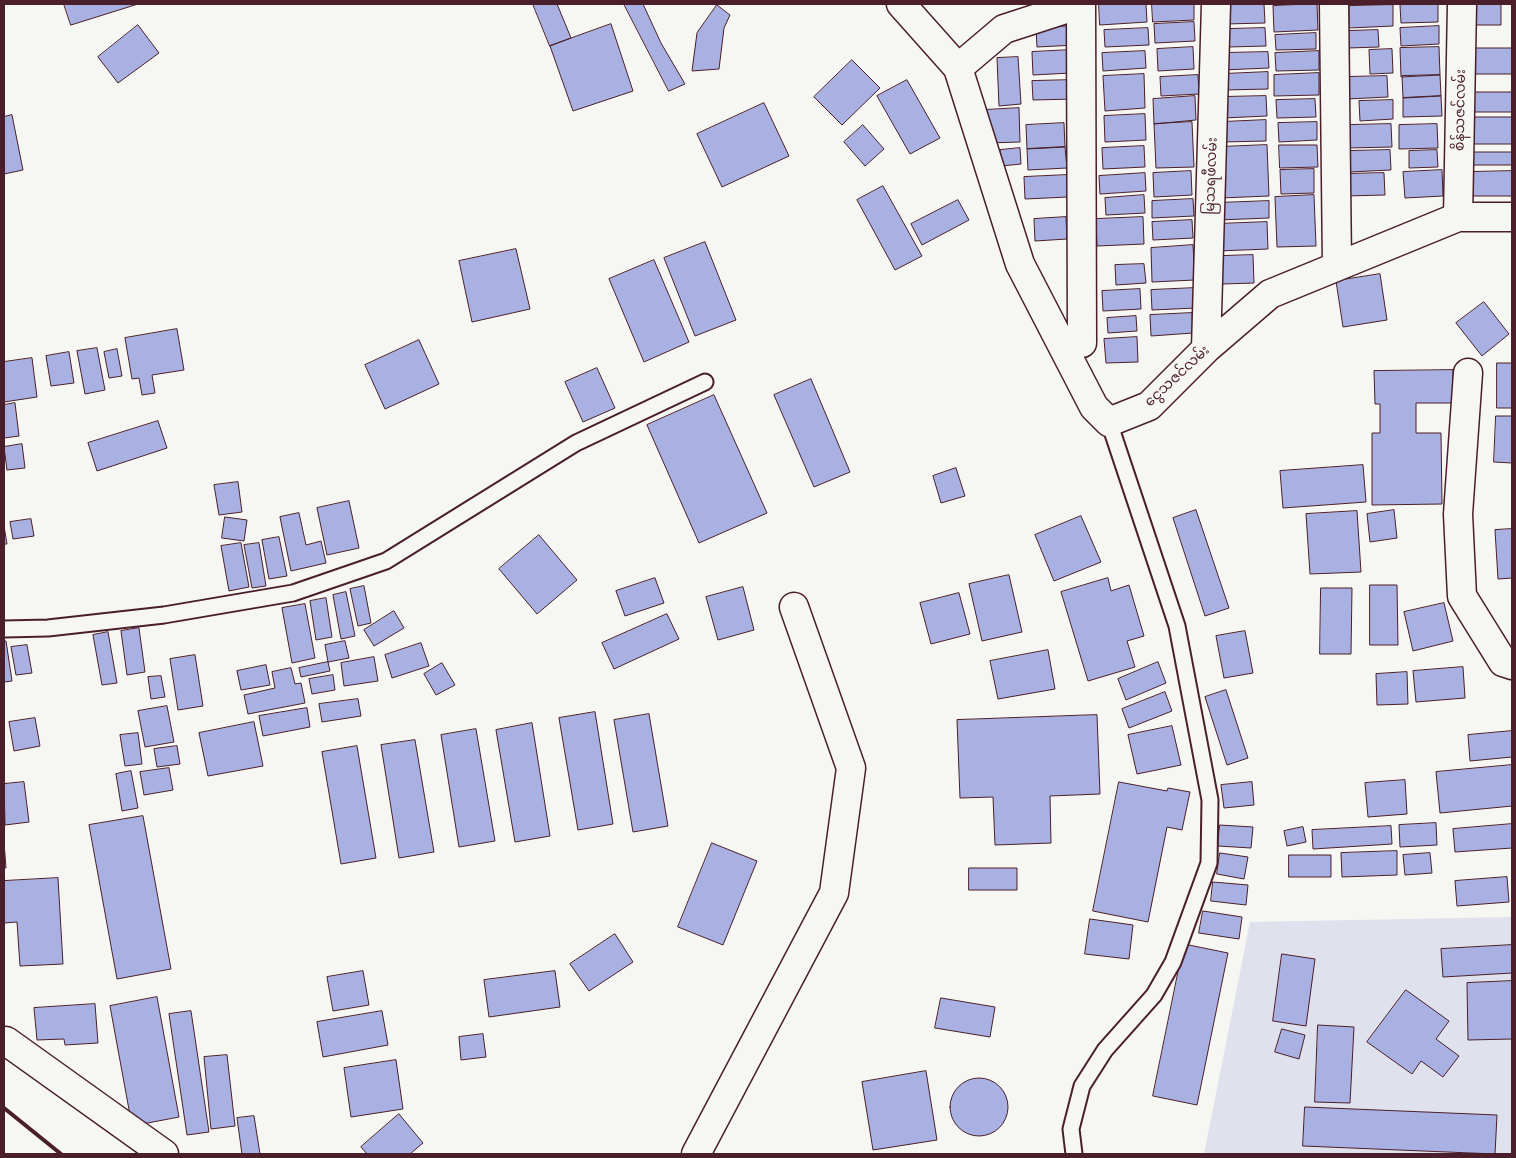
<!DOCTYPE html>
<meta charset="utf-8">
<style>
body{margin:0}
#map{position:relative;width:1516px;height:1158px;overflow:hidden;background:#f6f6f2;font-family:Mali,sans-serif}
canvas{display:block}
.frame{position:absolute;inset:0;border:5px solid #4a1f2b;pointer-events:none}
</style>
<div id="map">
<canvas width="1516" height="1158"></canvas>
<div class="frame"></div>
</div>
<script>
const ctx = document.querySelector('canvas').getContext('2d');
ctx.lineJoin = 'round';
function paint(path, color) { ctx.fillStyle = color; ctx.fill(path, 'evenodd'); }
function trace(path, color, width, dash) { ctx.strokeStyle = color; ctx.lineWidth = width; ctx.lineCap = dash ? 'butt' : 'round'; ctx.setLineDash(dash || []); ctx.stroke(path); }
function write(font, color, halo, rows, align = 'center') {
  ctx.font = font + ' Mali,"Noto Sans Myanmar",sans-serif'; ctx.lineWidth = 4; ctx.setLineDash([]); ctx.textBaseline = 'middle'; ctx.strokeStyle = halo; ctx.fillStyle = color; for (const [text, x, y, turn = 0] of rows) {
    ctx.save(); ctx.translate(x, y); ctx.rotate((+turn || 0) * Math.PI / 180); ctx.textAlign = isNaN(turn) ? turn : align; if (halo) ctx.strokeText(text, 0, 0); ctx.fillText(text, 0, 0); ctx.restore();
  }
}
paint(new Path2D(`
 M1512,917V1154H1204L1250,922Z`), '#dfe1ed');
const building = new Path2D(`
 M64,4H138L71,25Z
 M533,4H557L571,38L550,46Z
 M624,4H643L661,43L685,84L669,91Z
 M1099,4H1146L1147,22L1100,25Z
 M1152,4H1194V20L1153,22Z
 M1226,4H1264L1265,23L1226,24Z
 M1317,4L1318,30L1274,32L1273,6Z
 M1438,4V22L1401,23L1400,5Z
 M1466,4H1501V25H1466Z
 M717,5L730,15L724,28L719,69L692,71L697,33Z
 M1393,5V26L1349,28V6Z
 M1194,22L1195,41L1155,43L1154,24Z
 M611,24L633,91L573,111L550,46Z
 M138,25L159,53L118,83L98,57Z
 M1075,26L1076,45L1037,47L1036,28Z
 M1439,26V44L1401,46L1400,28Z
 M1148,28L1149,45L1105,47L1104,30Z
 M1265,28L1266,46L1228,47V29Z
 M1378,30L1379,47L1348,48V31Z
 M1316,33V49L1276,50L1275,35Z
 M1193,47L1194,69L1158,71L1157,49Z
 M1439,47L1440,75L1401,77L1400,48Z
 M1471,48H1512V74H1471Z
 M1392,49L1393,73L1370,74L1369,50Z
 M1070,50L1071,73L1033,75L1032,52Z
 M1145,51L1146,68L1103,71L1102,53Z
 M1319,51V70L1276,71L1275,53Z
 M1268,52L1269,68L1222,70V53Z
 M1018,57L1021,104L999,106L997,58Z
 M852,60L880,88L842,125L814,97Z
 M1268,72V89L1224,90L1223,74Z
 M1319,73V95L1274,96V75Z
 M1144,74L1145,108L1105,111L1103,76Z
 M1198,75L1199,94L1161,96L1160,77Z
 M1440,75L1441,96L1403,98L1402,76Z
 M1387,76L1388,97L1347,99L1346,77Z
 M907,80L940,138L910,154L877,96Z
 M1073,80L1074,99L1033,100L1032,81Z
 M1469,92H1512V112H1469Z
 M1195,96L1196,120L1154,124L1153,99Z
 M1266,96L1267,116L1223,118L1222,97Z
 M1441,96L1442,116L1403,117V98Z
 M1315,99L1316,117L1277,118L1276,100Z
 M1393,100V119L1360,121L1359,101Z
 M764,103L789,156L722,187L697,134Z
 M1019,108L1020,142L987,143L985,110Z
 M1145,114L1146,140L1105,142L1104,116Z
 M12,115L23,170L4,174V117Z
 M1469,117H1512V144H1469Z
 M1266,120V141L1222,142V122Z
 M1192,122L1194,167L1156,168L1154,124Z
 M1317,122V140L1279,142L1278,123Z
 M1064,123L1065,147L1027,149L1026,125Z
 M1391,124L1392,147L1348,148V125Z
 M1437,124L1438,148L1399,149V125Z
 M863,125L884,149L865,166L844,142Z
 M1267,145L1269,196L1220,198L1219,147Z
 M1279,145H1317L1318,167L1280,168Z
 M1144,146L1145,167L1103,169L1102,148Z
 M1065,147L1067,168L1028,170L1027,149Z
 M1020,148L1021,164L1001,166L1000,150Z
 M1390,150L1391,170L1349,172L1348,151Z
 M1437,150L1438,167L1409,168V151Z
 M1473,152H1512V165H1473Z
 M1314,169V193L1281,194L1280,170Z
 M1442,170L1443,196L1405,198L1403,172Z
 M1191,171L1192,195L1154,197L1153,173Z
 M1512,171V196H1470V172Z
 M1145,173L1146,191L1100,194L1099,176Z
 M1384,173L1385,195L1345,196V174Z
 M1067,175L1068,197L1025,199L1024,177Z
 M883,186L922,256L895,270L857,200Z
 M1144,195L1145,213L1106,215L1105,198Z
 M1314,195L1316,246L1277,247L1275,197Z
 M1193,199L1194,216L1152,218V201Z
 M958,200L969,220L922,245L911,224Z
 M1269,201V218L1218,220L1217,203Z
 M1066,217L1067,239L1035,241L1034,219Z
 M1143,217L1144,244L1097,246L1096,219Z
 M1192,220L1193,238L1153,240L1152,222Z
 M1267,222L1268,249L1218,251L1217,224Z
 M705,242L736,320L695,336L664,258Z
 M1193,245L1195,280L1152,282L1151,248Z
 M516,249L530,309L472,322L459,261Z
 M1253,255L1254,283L1222,284V256Z
 M654,260L689,342L644,362L609,279Z
 M1144,264L1146,283L1116,285L1115,265Z
 M1380,274L1387,320L1343,327L1336,281Z
 M1195,288L1196,308L1152,310L1151,290Z
 M1140,289L1141,309L1103,311L1102,291Z
 M1484,302L1509,334L1482,356L1456,323Z
 M1192,313L1193,333L1151,336L1150,315Z
 M1136,316L1137,331L1108,333L1107,318Z
 M177,329L184,370L152,375L155,393L142,395L139,378L132,379L125,338Z
 M1137,337L1138,362L1106,363L1104,339Z
 M419,340L439,384L385,409L365,365Z
 M97,348L105,390L85,394L77,351Z
 M117,349L122,376L109,378L104,352Z
 M69,352L74,383L51,386L46,356Z
 M32,358L37,397L4,402V362Z
 M1497,363H1512V408H1497Z
 M597,368L615,408L583,422L565,382Z
 M1453,370V403H1416V433H1441L1442,504L1372,505V433H1380V404H1375L1374,371Z
 M811,379L850,472L814,487L774,395Z
 M714,395L767,513L699,543L647,425Z
 M15,403L19,436L4,438V405Z
 M1496,416H1512V463L1494,462Z
 M158,421L167,448L97,471L88,443Z
 M22,444L25,468L7,470L4,447Z
 M1363,465L1366,502L1283,508L1280,471Z
 M956,468L965,496L941,503L933,476Z
 M238,482L242,512L219,515L214,485Z
 M349,501L359,548L327,555L317,508Z
 M1196,510L1229,608L1205,616L1173,518Z
 M1394,510L1397,538L1370,542L1367,514Z
 M1357,511L1361,572L1310,574L1306,514Z
 M299,513L306,545L321,541L326,563L291,571L280,517Z
 M1081,516L1101,562L1054,581L1035,535Z
 M225,517L247,520L244,541L222,538Z
 M31,519L34,536L13,539L10,522Z
 M4,526L7,544H4Z
 M1512,529V578L1498,579L1495,530Z
 M539,535L577,580L537,614L499,569Z
 M279,537L287,576L269,579L262,540Z
 M241,543L249,587L229,591L221,546Z
 M259,543L266,586L252,588L244,545Z
 M1009,575L1022,632L982,641L969,584Z
 M655,578L664,603L625,616L616,591Z
 M1108,578L1111,591L1129,585L1144,636L1127,641L1135,667L1088,681L1061,592Z
 M1370,585H1397L1398,645H1370Z
 M364,586L371,623L358,626L350,589Z
 M743,587L754,630L718,640L706,597Z
 M1321,588H1352L1351,654H1320Z
 M346,592L355,636L341,639L333,595Z
 M959,593L970,634L931,644L920,603Z
 M326,598L332,637L316,640L310,601Z
 M1444,603L1453,641L1413,651L1404,612Z
 M305,604L315,658L292,663L282,608Z
 M394,611L404,628L374,646L364,630Z
 M667,614L679,639L614,669L602,643Z
 M139,628L145,672L127,675L121,631Z
 M1245,631L1253,673L1224,678L1216,636Z
 M108,632L117,683L102,685L93,635Z
 M4,641H6L12,681L4,682Z
 M345,641L349,658L328,662L325,645Z
 M421,643L429,666L392,678L385,655Z
 M27,645L32,673L16,675L11,647Z
 M1048,650L1055,689L998,699L990,661Z
 M195,655L203,706L178,710L170,659Z
 M374,657L378,681L344,686L341,663Z
 M328,662L330,671L301,677L299,668Z
 M1158,662L1166,683L1126,700L1118,679Z
 M442,663L455,685L436,695L424,674Z
 M266,665L270,685L241,690L237,671Z
 M1463,667L1465,698L1416,702L1413,671Z
 M291,668L295,684L301,683L305,703L248,714L244,695L275,688L272,672Z
 M1407,672L1408,704L1377,705L1376,674Z
 M333,675L335,690L312,694L309,679Z
 M161,676L165,697L151,699L148,677Z
 M1226,690L1248,758L1227,765L1205,697Z
 M1165,692L1172,711L1129,728L1122,709Z
 M358,699L361,716L322,722L319,704Z
 M167,706L174,742L145,747L138,711Z
 M307,708L310,727L263,736L259,716Z
 M595,712L613,824L578,830L559,718Z
 M649,714L668,826L633,832L614,720Z
 M1097,715L1100,794L1050,796L1051,843L995,845L993,797L960,798L957,720Z
 M35,718L40,746L14,751L9,722Z
 M254,722L263,766L208,776L199,733Z
 M532,723L550,836L515,842L496,730Z
 M1172,726L1181,765L1137,774L1128,735Z
 M476,729L495,841L459,847L441,735Z
 M1512,731V757L1470,761L1468,735Z
 M138,733L142,764L125,766L120,735Z
 M415,740L434,852L399,858L381,745Z
 M177,746L180,764L157,767L154,749Z
 M357,746L376,858L341,864L322,752Z
 M1512,765V806L1440,813L1436,772Z
 M169,768L173,790L144,795L140,772Z
 M131,771L138,808L122,811L116,774Z
 M1405,780L1407,814L1368,817L1365,783Z
 M24,782L29,822L5,825L4,784Z
 M1119,782L1167,791L1168,788L1190,792L1182,830L1167,827L1148,922L1093,911Z
 M1252,782L1254,805L1224,808L1221,785Z
 M143,816L171,969L117,979L89,825Z
 M1436,823L1437,845L1400,847L1399,825Z
 M1512,824V848L1455,852L1453,829Z
 M1220,825L1253,827L1251,848L1218,846Z
 M1391,826L1392,844L1313,849L1312,830Z
 M1303,827L1306,842L1287,846L1284,831Z
 M4,842L6,868H4Z
 M712,843L757,861L723,945L678,927Z
 M1397,851V875L1342,877L1341,853Z
 M1220,853L1248,857L1244,879L1217,874Z
 M1430,853L1432,873L1405,875L1403,855Z
 M1289,855H1331V877H1289Z
 M969,868H1017V890H969Z
 M1507,877L1509,902L1457,906L1455,881Z
 M58,878L63,964L20,966L17,922L4,923V881Z
 M1213,882L1248,885L1246,905L1211,901Z
 M1203,911L1242,917L1239,939L1199,933Z
 M1090,919L1133,925L1129,959L1085,954Z
 M615,934L633,962L589,991L570,964Z
 M1184,944L1228,953L1197,1105L1153,1096Z
 M1512,945V973L1443,977L1441,949Z
 M1282,954L1315,959L1306,1026L1273,1021Z
 M363,971L369,1005L333,1011L327,977Z
 M555,971L560,1007L489,1017L484,980Z
 M1512,981V1039L1468,1040L1467,983Z
 M1406,990L1449,1021L1436,1039L1459,1056L1443,1077L1421,1061L1412,1074L1367,1042Z
 M157,997L179,1117L132,1126L110,1006Z
 M941,998L995,1007L990,1037L935,1028Z
 M95,1004L98,1043L65,1045L64,1039L37,1040L34,1008Z
 M191,1011L209,1132L187,1135L169,1014Z
 M382,1011L388,1045L323,1057L317,1022Z
 M1318,1025L1354,1027L1350,1103L1315,1102Z
 M1282,1029L1305,1035L1299,1059L1275,1052Z
 M483,1034L486,1057L461,1060L459,1037Z
 M227,1055L235,1126L211,1129L204,1057Z
 M396,1060L403,1109L351,1117L344,1068Z
 M926,1071L937,1140L873,1150L862,1082Z
 M950 1107a29 29 0 1 1 58 0a29 29 0 1 1-58 0Z
 M1305,1107L1497,1115L1495,1154L1303,1146Z
 M399,1114L423,1143L410,1154H367L361,1147Z
 M254,1116L260,1154H242L237,1118Z`);
paint(building, '#a9b1e2');
trace(building, '#4a1f2b', 1);
const lane = new Path2D(`
 M4,629L48,628L164,615L293,593L386,561L576,443L705,382
 M1074,1154L1071,1129L1082,1086L1105,1050L1154,995L1173,962L1209,863L1210,800L1177,626L1109,422`);
const street = new Path2D(`
 M901,4L958,68L1020,264L1094,407L1109,422L1149,406L1206,349L1270,294L1458,217H1512
 M1081,4L1082,343
 M1334,4L1337,266
 M958,68L1004,29L1081,4
 M1458,217L1462,4
 M1206,349L1216,4
 M1468,373L1458,514L1462,596L1503,662L1512,665
 M6,1041L164,1154
 M696,1154L834,893L851,768L794,607`);
trace(lane, '#4a1f2b', 19);
trace(street, '#4a1f2b', 31);
trace(lane, '#f6f6f2', 15);
trace(street, '#f6f6f2', 28);
trace(new Path2D(`
 M4,1108L61,1154`), '#4a1f2b', 4);
write('14px', '#4a1f2b', '#f6f6f2', [
 ["စိန်သဇင်လမ်း",1460,110,-89],
 ["မြသရဖီလမ်း",1211,176,-88],
 ["ငွေသဇင်လမ်း",1177,376,-43]
]);
</script>
